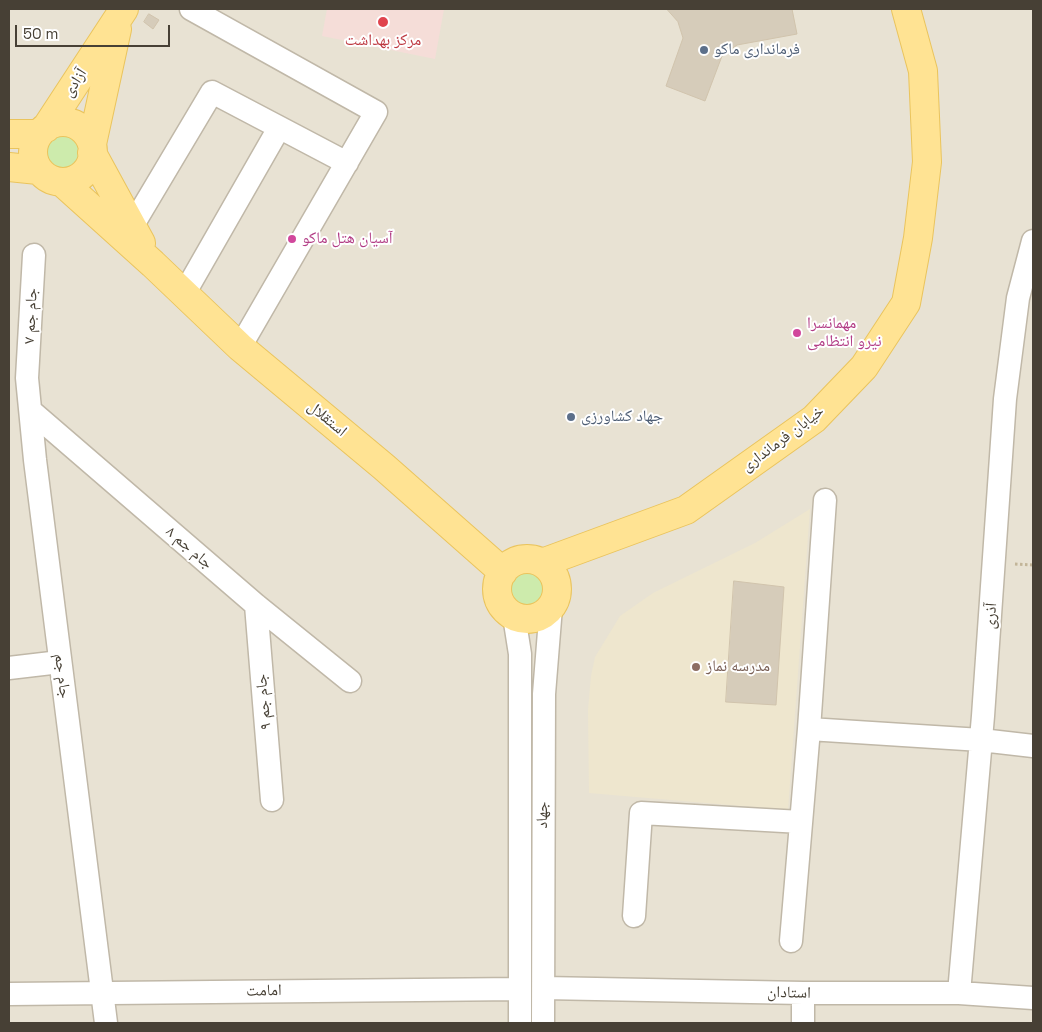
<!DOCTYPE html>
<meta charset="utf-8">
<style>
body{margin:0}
#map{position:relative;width:1042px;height:1032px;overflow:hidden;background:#f4f0e6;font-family:"Space Grotesk",sans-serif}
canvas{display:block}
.frame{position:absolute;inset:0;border:10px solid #474035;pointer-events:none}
.scale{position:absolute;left:15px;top:25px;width:155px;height:22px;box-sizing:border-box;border:2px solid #474035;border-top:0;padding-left:6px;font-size:15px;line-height:18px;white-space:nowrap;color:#474035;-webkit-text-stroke:4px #fff;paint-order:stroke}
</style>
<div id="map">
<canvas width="1042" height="1032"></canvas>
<div class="frame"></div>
<div class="scale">50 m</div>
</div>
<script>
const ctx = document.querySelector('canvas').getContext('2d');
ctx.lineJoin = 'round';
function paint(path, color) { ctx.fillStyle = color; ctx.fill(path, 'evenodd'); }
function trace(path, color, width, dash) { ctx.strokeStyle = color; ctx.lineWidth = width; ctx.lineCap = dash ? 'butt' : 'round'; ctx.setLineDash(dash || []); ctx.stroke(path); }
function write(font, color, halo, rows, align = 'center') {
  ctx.font = font + ' "Space Grotesk","Noto Naskh Arabic",sans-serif'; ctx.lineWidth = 4; ctx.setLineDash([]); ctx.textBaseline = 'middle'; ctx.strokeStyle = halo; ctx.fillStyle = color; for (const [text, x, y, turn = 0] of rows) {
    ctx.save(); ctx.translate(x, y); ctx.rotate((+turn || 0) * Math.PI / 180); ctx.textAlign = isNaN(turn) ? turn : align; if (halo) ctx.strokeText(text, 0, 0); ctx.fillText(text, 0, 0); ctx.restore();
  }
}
paint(new Path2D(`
 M9,9H1033V1023H9Z`), '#e8e2d3');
paint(new Path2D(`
 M810,509L788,810L589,793L588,710L591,676L595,657L620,616L653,593L755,543Z`), '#eee6ce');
paint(new Path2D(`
 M327,9H444L435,59L322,36Z`), '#f5ddd8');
paint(new Path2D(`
 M38 153a24 24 0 1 1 48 0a24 24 0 1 1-48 0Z
 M503 590a24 24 0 1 1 48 0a24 24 0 1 1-48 0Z`), '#cdebac');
const building = new Path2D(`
 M667,9H792L797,34L737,45L722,56L705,101L666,86L683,38L678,22Z
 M149,14L159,20L153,29L144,22Z
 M734,581L784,587L776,705L726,702Z`);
paint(building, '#d6ccba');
trace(building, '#d1c4ad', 1);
const minor = new Path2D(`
 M191,9L376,112L240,347
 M131,228L212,92L347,163
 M34,255L27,378L35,460L106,1023
 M184,294L279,128
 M31,411L256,605L350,681
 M256,605L272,800
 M514,616L520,654V1023
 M9,668L60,662
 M809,729L981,740L1033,746
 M634,916L641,813L801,822
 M791,941L809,729L825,500
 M544,988L803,993H959L1033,998
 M803,993V1023
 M959,993L983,716L1005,399L1018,298L1033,241
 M9,994L519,989
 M543,1023L544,694L551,607`);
const major = new Path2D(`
 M33 152a30 30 0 1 1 60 0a30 30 0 1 1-60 0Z
 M46,128L124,9
 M9,134H39
 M92,144L117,29
 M92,153L141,243
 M9,167L38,170
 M62,182L153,264L240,347L384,467L503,572
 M497 589a30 30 0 1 1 60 0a30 30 0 1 1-60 0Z
 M542,563L686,510L814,419L864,367L906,303L918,238L927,162L923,71L906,9`);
trace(minor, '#c0b8a8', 25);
trace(major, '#eac45d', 30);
trace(new Path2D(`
 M1015,564L1033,565`), '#c2b598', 3, [2.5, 2.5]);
trace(minor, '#fff', 22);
trace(major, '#ffe393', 28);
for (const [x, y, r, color] of [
 [383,22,6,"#e0444e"],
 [704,50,5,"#5c6f8a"],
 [292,239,5,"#d1479c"],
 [797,333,5,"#d1479c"],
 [571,417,5,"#5c6f8a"],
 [696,667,5,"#8d6e63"]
]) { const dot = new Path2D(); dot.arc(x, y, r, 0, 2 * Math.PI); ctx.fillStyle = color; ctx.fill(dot); trace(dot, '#fff', 2); }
write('16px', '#be3a42', '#fff', [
 ["مرکز بهداشت",383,41]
]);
write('16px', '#4e5e75', '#fff', [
 ["فرمانداری ماکو",714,50],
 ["جهاد کشاورزی",581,417]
], 'left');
write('16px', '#474035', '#fff', [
 ["آزادی",75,83,-57],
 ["جام جم ۷",31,316,-87],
 ["استقلال",327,419,40],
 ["خیابان فرمانداری",783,439,-37],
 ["جام جم ۸",189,548,41],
 ["آذری",991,616,-86],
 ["جام جم",62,676,83],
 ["جام جم ۹",264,702,-95],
 ["جهاد",543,815,-90],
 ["امامت",264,991,-1],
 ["استادان",789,993,1]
]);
write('16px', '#b23c85', '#fff', [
 ["آسیان هتل ماکو",302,239],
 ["مهمانسرا",807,324],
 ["نیرو انتظامی",807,342]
], 'left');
write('16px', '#785e54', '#fff', [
 ["مدرسه نماز",706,667]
], 'left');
</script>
